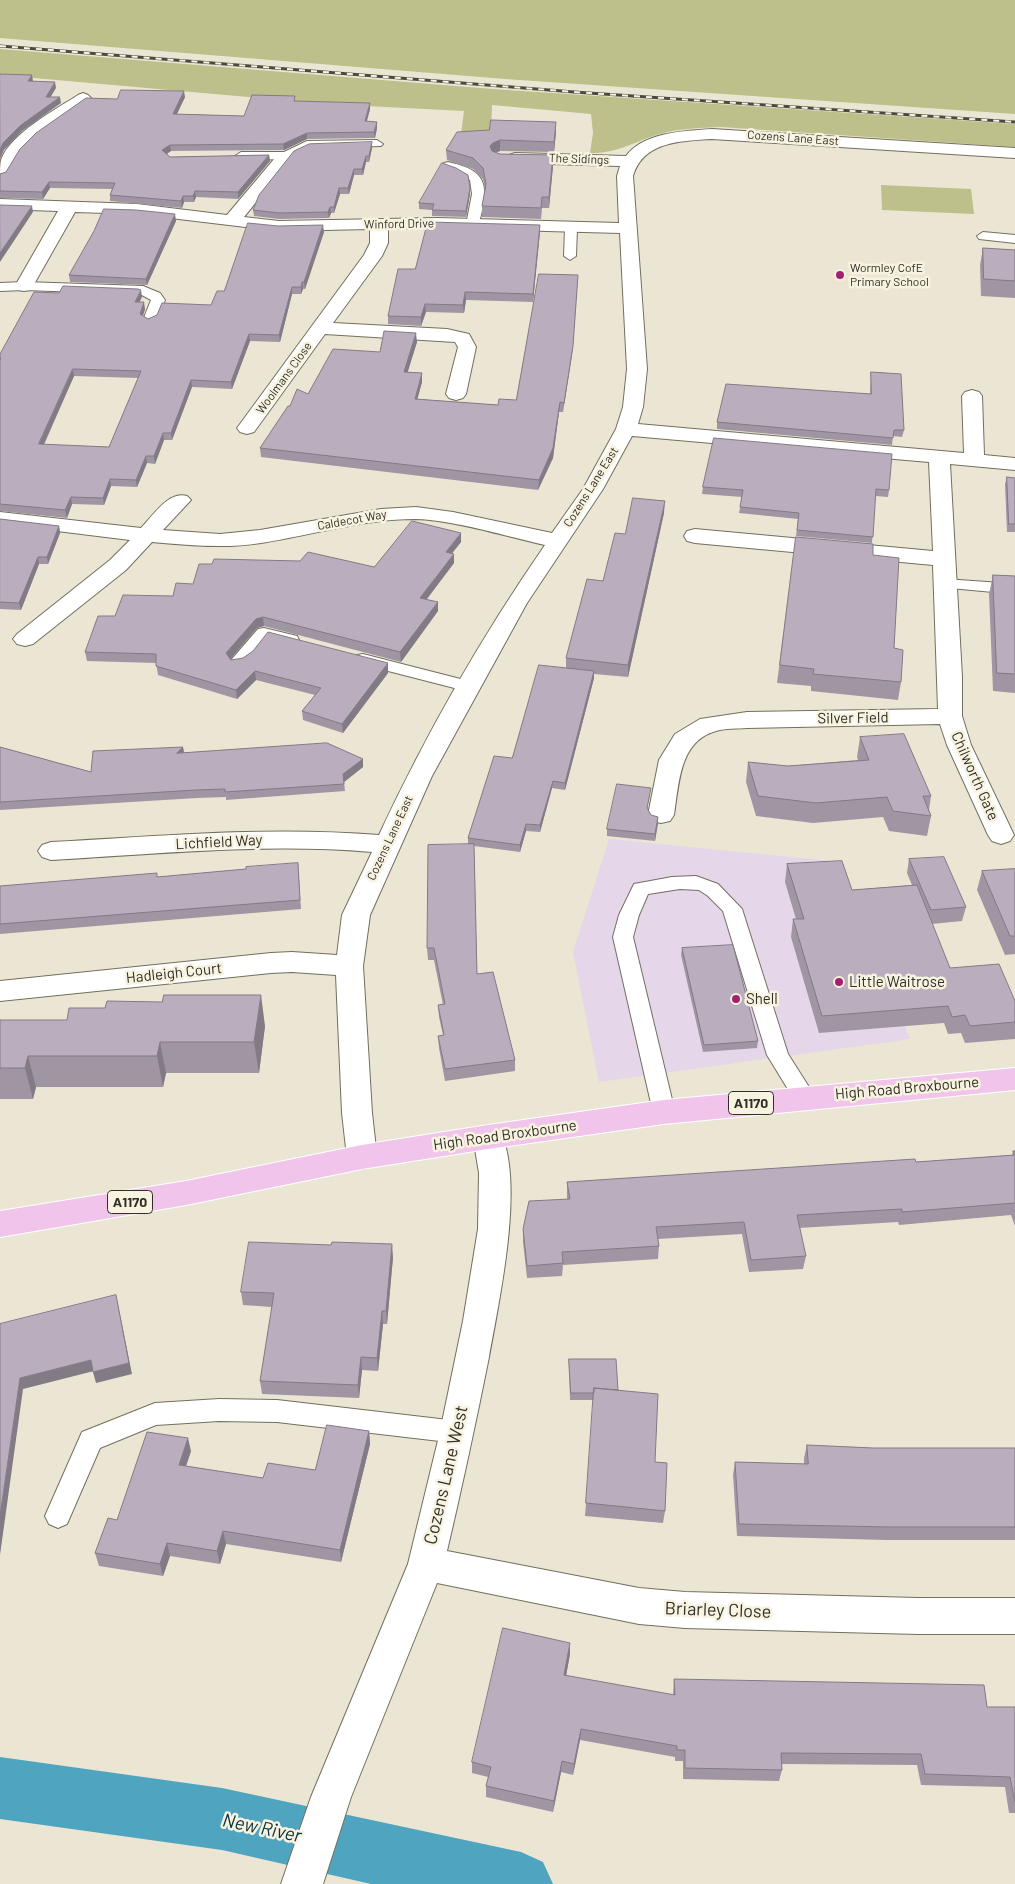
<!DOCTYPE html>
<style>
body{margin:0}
canvas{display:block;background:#ebe6d3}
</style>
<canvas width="1015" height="1884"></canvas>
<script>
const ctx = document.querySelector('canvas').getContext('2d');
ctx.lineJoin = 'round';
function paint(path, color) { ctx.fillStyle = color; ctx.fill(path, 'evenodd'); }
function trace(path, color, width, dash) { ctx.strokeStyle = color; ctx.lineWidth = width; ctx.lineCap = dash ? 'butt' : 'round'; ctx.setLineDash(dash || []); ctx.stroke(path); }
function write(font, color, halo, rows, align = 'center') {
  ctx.font = font + ' Barlow,sans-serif'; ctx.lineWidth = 5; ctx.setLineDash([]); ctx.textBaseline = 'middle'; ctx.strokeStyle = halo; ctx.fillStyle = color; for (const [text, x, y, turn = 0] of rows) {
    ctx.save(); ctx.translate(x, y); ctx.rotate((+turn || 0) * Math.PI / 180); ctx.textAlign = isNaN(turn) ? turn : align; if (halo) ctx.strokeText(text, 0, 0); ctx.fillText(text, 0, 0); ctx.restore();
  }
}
paint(new Path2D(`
 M609,839L841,862L910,1039L599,1082L573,952Z`), '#e5d6e9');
paint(new Path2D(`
 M0,0H1015V114L505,79L0,38Z
 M0,49L493,89L1015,124V147L721,127C701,128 680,128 660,134C635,141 617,154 590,153L593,133L591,114L492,105L491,130L460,141L464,111L327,104L0,75Z
 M881,185L971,189L974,214L882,210Z`), '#bec08b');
paint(new Path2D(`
 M0,1757L222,1788L521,1852L543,1862L553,1884H371L222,1850L0,1819Z`), '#4fa4c0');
const lane = new Path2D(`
 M377,140L383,144L381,146L309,148L286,159L241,160L235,156L241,152H284L307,141Z
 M448,162C474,168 489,175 483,205C482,212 480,221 476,228H468L466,225L472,194L470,180L457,172L444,169L442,166L444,163Z
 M571,224L577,228L576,256L570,260L564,256L565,228Z
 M983,232L1015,235V243L979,239L977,236Z
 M24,282L143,286L160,293L165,300L157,320L150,324L143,320L151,300L140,294L24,290L0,291V283Z
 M945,579L1015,584V594L939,587L937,584L939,581Z
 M264,628L297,636L299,640L297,644L291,645L268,639C258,650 248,671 232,667L229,663L232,659L258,629Z
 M363,654L476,683L479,687L476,691L470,692L357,663L354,659L357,655Z
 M696,876L718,884L742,909L788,1054L816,1098L813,1104L805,1106L797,1104L767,1055L723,911L708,896L699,890L680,889L648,894L639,915L633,937L675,1112L672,1118L664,1120L656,1118L653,1112L613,937L619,915L634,884L672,877Z
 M219,1399L277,1400L457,1421L466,1424L470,1432L466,1440L457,1443L277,1422L219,1421L156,1425L100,1448L67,1524L58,1528L49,1524L45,1516L82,1432L155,1403Z`);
const street = new Path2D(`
 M83,93L88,95L91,98L88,101L36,138L20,154L6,177L0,179C0,173 0,165 1,160C10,134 55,110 78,95Z
 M712,129L1015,148V158L712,139C682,141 643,141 633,176L647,369L643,407L638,424L964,453L962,396L965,392L972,390L979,392L982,396L984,455L1015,458V470L950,464L962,677V716L971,745L1014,835L1010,841L1001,844L992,841L988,835L947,745L940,724L747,728C737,729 726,728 716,731C679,741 679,784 674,815L670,821L661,823L652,821L648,815L659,760L675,734L700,719L747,712L938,709L933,565L695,543L687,541L684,536L687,531L695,529L933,551L929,462L632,436L603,489L527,603L432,776L370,915L363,966L372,1113L377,1157L373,1166L362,1169L351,1166L347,1157L342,1113L336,975L292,972L271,973L0,1001V981L271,953L292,952L337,955L342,915L372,852C265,843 158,854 51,860L42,857L38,851L42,845L51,842C160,836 270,826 379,835C426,734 482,636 545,545C505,536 454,520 415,519C363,519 312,535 261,543C224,549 189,545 152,542L126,570L33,644L25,646L17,644L13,639L17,634L110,560L130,540L0,524V512L141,528C154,515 168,491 187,496L191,500L163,530L220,534L260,530L381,509L416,507L453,512L552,533L583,489L616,429L623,407L627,369L620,233L437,228L388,229V243L382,256L333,323L447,329L469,334L476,347L466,394L463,398L456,400L449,398L446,394L458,347L455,342L325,334L254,432L247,434L240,432L237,428L240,424L364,255L370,243V229L279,231L137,214L75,212L33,286L30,290L24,291L18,290L15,286L58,211L0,209V199L137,204L227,215L280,152H292L294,155L244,217L279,221L437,218L619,223L617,176L620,166L515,163L509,161L507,158L509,155L515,153L626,156C644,132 684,131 712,129Z
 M488,1125L499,1129C526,1180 499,1301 489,1357C476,1422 462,1487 447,1551L639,1588L685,1592L918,1598H1015V1634H918L685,1628L639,1624L437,1583L351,1797L323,1884H281L311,1797L408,1564L440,1432L463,1321L478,1229L479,1173L473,1137L477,1129Z`);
const primary = new Path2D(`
 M1015,1068V1090L664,1124L488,1149L362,1169L186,1205L0,1237V1211L186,1181L362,1145L488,1125L664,1100Z`);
trace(lane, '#736f5e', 2);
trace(street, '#736f5e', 2);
trace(primary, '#fff', 2);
paint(lane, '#fff');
paint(street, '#fff');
paint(primary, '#f0c4eb');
const rail = new Path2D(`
 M0,46L574,92L1015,122`);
trace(rail, '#4b4940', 3);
trace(rail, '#f8f3e0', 2, [6]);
paint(new Path2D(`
 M185,97L177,114L244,116L296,101L370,109L367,121L377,128L375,138L307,139L284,150L171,151L167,154L170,157L269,155L270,161L238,199L196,197L194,202H184L182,208L110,201V195L112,189L50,188L43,199L0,198V174L6,172L117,99Z
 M489,130L556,132L554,152L500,151L496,153L500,154L553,155V166L549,208H542L541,219L482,217V206L485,190L483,179L473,169L447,160L446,150Z
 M372,148L369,162H366L363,175H354L349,194H340L334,213H331L329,218L279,219L254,216L253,210Z
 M470,194L466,217L432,216V210L419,209V203Z
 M176,221L147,285L70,282L69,275Z
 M540,225L533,302L466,300L464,313L426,312L421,326L388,324V316L415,269Z
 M324,232L305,289H303L301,294H292L280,342L250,341L232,389L192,387L172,440H164L155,464L147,463L137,487L111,486L104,505L72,504L67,518L0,511V354L142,297L139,302L145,309L143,316L148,319L211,305L224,291ZM74,376L138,378L109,447L44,445Z
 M983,248L1015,250V298L981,296L980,265Z
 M578,275L572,354L563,412H559L553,458L538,490L261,457L260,448L290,406L308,394L380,352L417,342L407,372L422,373V382L417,399L498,405L516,400Z
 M871,372L904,430L902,437L893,436L892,445L717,429V422L870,394Z
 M714,438L889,490L888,497L875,496L872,543L796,536L798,519L739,513L742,497L702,494L703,487Z
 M1007,477L1015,478V532H1007L1005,484Z
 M664,513L628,677L594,674V678L565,790L552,788L540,832L526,831L520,852L474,846L477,974L515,1060V1071L445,1081L439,1048L438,1036L443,1035L439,1017L438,1005H443L434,960H428L427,948L468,845V838L512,758L566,668V658L625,534Z
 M0,519L59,526L60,533L48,564H39L21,610L0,609Z
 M796,537L873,555L901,682L898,700L811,691V686L777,683Z
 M461,542L452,553L454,563L426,599L438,602V611L401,662L264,626L257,628L230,659L231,660L388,673L343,733L303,720L302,711L315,695L256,680L237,699L158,675L156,663L87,661L85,652L115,616L173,596L193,584L374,567Z
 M993,575L1015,576V693L993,691L989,594Z
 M860,737L931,796L929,810L931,816L927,836L889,831L883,817L813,823L756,816L746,782L748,762L788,766L858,760L857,757Z
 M0,747L91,772L183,747L184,753L363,759V767L344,782L345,791L226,800V797L197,798L0,810Z
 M650,795L647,809L651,815L658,817L655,841L607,836V829Z
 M909,859L966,907L962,921L932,924L950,968L1015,1001V1039L965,1043L961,1033L948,1034L944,1023L819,1033L791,937L793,919H796L785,882L787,864L852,890L912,885L907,873Z
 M298,863L301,909L0,934V886L158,877L246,869Z
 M1015,869V954L1005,955L977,890L982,871Z
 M682,948L758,1041L757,1048L703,1052L681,955Z
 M0,1020L265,1026L259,1073H166L163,1087H36L33,1099H0Z
 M1013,1151H1015V1226L1011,1215L899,1225L898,1222L799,1228L806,1256L803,1269L749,1272L742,1234L658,1239L659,1246L658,1259L563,1265L562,1276L527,1278L523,1242V1229L567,1199V1182L916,1162L1012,1155Z
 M393,1257L387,1324H383L378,1371L362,1370L359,1398L262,1394L260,1381L272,1307L243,1305L241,1292Z
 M569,1359L618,1390L655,1462L665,1511L663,1523L585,1516L594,1400H570Z
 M369,1431L370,1444L341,1562L226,1544L220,1564L170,1556L163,1576L99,1566L95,1553L117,1520L191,1451L186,1466L263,1478L315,1470Z
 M807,1445L873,1448H1015V1540H886L737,1536L733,1475L735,1462L804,1464V1458Z
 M570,1654L566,1676L673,1695L674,1679L987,1707H1015V1813H1009L1005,1787L921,1785L917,1765L782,1764V1770L779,1781L683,1779V1761H675V1757L580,1740L573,1775L561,1772L553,1812L486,1797V1786L488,1777L472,1773V1762Z`), '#a096a3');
paint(new Path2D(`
 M32,75L33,81L29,87L28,81Z
 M55,82L56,88L47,103L46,97Z
 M184,91L185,97L174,120L173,114Z
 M60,97L61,103L22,131L4,150L0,159V150L3,143L21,125Z
 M370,103V109L365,127V121Z
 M377,122V128L375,138L374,132Z
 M556,122V132L554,152V142Z
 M307,133V139L284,150L283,144Z
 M500,140V151L493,153L490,146L493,143Z
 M372,142V148L369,162V156Z
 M170,145L171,151L163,156L162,150Z
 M269,155L270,161L238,199V192Z
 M553,155V166L549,208V197Z
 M366,156V162L363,175L362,169Z
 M354,169V175L349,194L348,188Z
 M49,182L50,188L43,199L42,192Z
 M339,188L340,194L334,213V207Z
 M470,188V194L466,217V211Z
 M195,191L196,197L194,202L193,196Z
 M183,196L184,202L182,208L181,201Z
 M32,206L33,212L0,262V253Z
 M330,207L331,213L329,218L328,212Z
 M175,214L176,221L147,285L146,279Z
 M323,225L324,232L305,289L304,282Z
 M540,225V233L533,302V294Z
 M578,275L572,354L563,412L564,403Z
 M302,282L303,289L301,294V287Z
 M292,287V294L280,342L279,335Z
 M141,290L142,297L136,309L135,302Z
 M465,292L466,300L464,313L463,305Z
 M144,302L145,309L141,321L140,314Z
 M425,304L426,312L421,326V317Z
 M416,333L417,342L405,381L404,372Z
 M249,334L250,341L232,389L231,382Z
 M73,369L74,376L40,452L39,444Z
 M422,373V382L415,408V399Z
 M191,380L192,387L172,440L171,433Z
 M560,402L559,412L553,458L538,490L539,480Z
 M163,433L164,440L155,464L154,456Z
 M146,456L147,463L137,487L136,480Z
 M110,479L111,486L104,505L103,498Z
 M71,497L72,504L67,518L65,510Z
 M665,501L664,513L628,677V665Z
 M59,526L60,533L48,564L47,557Z
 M461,533V542L446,561V552Z
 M454,554V563L421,607L420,598Z
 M38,557L39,564L21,610L19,603Z
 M438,602V611L401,662L400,652Z
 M263,617L264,626L257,628L228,662L226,653L256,619Z
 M388,663V673L343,733L342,724Z
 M255,671L256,680L237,699L236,690Z
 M594,671V678L565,790V783Z
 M183,747L184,754L177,753Z
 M363,759V767L344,782L345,791L343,774Z
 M553,781L552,788L540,832V825Z
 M658,817V824L655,841V834Z
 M526,824V831L520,852V845Z
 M261,995L265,1026L259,1073L254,1042Z
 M160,1042L166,1073L163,1087L157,1056Z
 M28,1056L36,1087L33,1099L25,1068Z
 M392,1244L393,1257L387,1324L386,1311Z
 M116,1295L132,1374L96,1383L93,1372Z
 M382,1311L383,1324L378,1371L377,1358Z
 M361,1357L362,1370L359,1398L358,1385Z
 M91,1360L94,1371L23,1389L0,1555V1516L20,1378Z
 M369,1431L370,1444L341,1562L340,1550Z
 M188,1438L191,1451L182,1478L179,1465Z
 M223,1531L226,1544L220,1564L217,1551Z
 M167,1543L170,1556L163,1576L160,1564Z
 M570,1643V1654L564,1687V1675Z
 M581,1729L580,1740L573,1775L574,1764Z
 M562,1761L561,1772L553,1812L554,1801Z`), '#827a85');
const building = new Path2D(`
 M0,74L32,75L28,81L55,82L46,97H60L21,125L3,143L0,150Z
 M121,90L184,91L173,114L244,116L252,95L295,96L294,101L370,103L365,121L377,122L374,132L307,133L283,144L170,145L162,150L170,157L269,155L238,192L195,191L193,196H183L181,201L110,195L115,183L49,182L42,192L0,191V174L6,172L20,149L36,133L86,98L117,99Z
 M491,120L556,122L554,142L500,140L493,143L490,146L492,151L500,154L553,155L549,197H542L541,208L482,206L486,184L483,168L473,158L446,150L457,132L489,130Z
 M372,142L369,156H366L362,169H354L348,188H339L334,207H330L328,212L279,213L253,210L259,195L294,151L309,144Z
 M442,163L456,168L468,175L470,188L466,211L432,210L434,204L419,203Z
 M0,205L32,206L0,253Z
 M104,209L136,210L175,214L146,279L69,275L94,231Z
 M428,222L540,225L533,294L465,292L463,305L425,304L421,317L388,316L398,269H415Z
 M248,223L278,226L323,225L304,282H302L301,287H292L279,335L249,334L231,382L191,380L171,433H163L154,456H146L136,480L110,479L103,498L71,497L65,510L0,504V360L1,358H0V354L34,292L59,293L63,286L138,289L141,290L135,302H144L140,314L148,319L157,315L162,303L211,305L217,291H224ZM73,369L141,371L109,447L39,444Z
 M983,248L1015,250V281L984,279Z
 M539,274L578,275L573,346L564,403L560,402L553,448L539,480L260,448L288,406H290L297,389L308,394L333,349L380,352L384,331L416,333L404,372L422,373L415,399L498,405L499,399L516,400Z
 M871,372L901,374L904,430H894L893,438L717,422L726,384L871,394Z
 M714,438L892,454L889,490L876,489L873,537L797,530L799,513L740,507L743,490L703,487Z
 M1007,477L1015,478V524H1009Z
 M633,498L665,501L628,665L566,658L587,579L603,581L615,533L625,534Z
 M0,519L59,526L47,557H38L19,603L0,602Z
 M412,521L461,533L446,552L454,554L420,598L438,602L400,652L263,617L256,619L226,653L231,660L243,658L253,651L268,632L388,663L342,724L302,711L321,688L255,671L236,690L156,666V654L85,652L98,616H115L123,595L173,596L176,583L193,584L199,564H212L214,559L300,561L308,552L374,567Z
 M796,537L873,544V555L899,558L894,648L903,650L901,682L813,674L814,669L780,665Z
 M993,575L1015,576V674L997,673Z
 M539,665L594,671L565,783L553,781L540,825L526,824L520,845L468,838L494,756L512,758Z
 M904,734L931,796H923L931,816L893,811L887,797L816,803L758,796L748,762L788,766L869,760L860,737Z
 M327,743L363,759L343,774L344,784L225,792V789L196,790L0,802V747L91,772L93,751L183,747L177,753Z
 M617,784L651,788L647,808L651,815L658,817L655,834L607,829Z
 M474,844L477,974L493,972L515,1060L445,1069L438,1036L444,1035L438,1005L445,1004L434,948H427L428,845Z
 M944,857L966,907L931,910L909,859Z
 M842,861L852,890L917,885L950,968L999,964L1015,1001V1022L970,1026L965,1015L952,1017L948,1006L822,1016L793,919H804L787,864Z
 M298,863L300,900L0,924V886L157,873V877L246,869V867Z
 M1015,869V936H1010L982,871Z
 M733,945L758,1041L704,1045L682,948Z
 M164,995H261L254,1042H160L157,1056H28L25,1068H0V1020H67L69,1008H105L107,1001L162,1002Z
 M1013,1151H1015V1203L902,1212V1209L797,1215L806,1256L751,1260L744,1222L656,1227L659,1246L562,1252L563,1263L527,1266L523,1229L529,1201L570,1199L567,1182L915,1159L916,1162L1015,1155Z
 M249,1242L331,1245L332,1242L392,1244L386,1311H382L377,1358L361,1357L358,1385L260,1381L274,1293L241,1292Z
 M116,1295L129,1363L93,1372L91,1360L20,1378L0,1516V1324Z
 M569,1359H616L618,1390L594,1388V1393H571Z
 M594,1388L658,1394L655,1462L667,1463L665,1511L586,1503Z
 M327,1425L369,1431L340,1550L223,1531L217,1551L167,1543L160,1564L95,1553L108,1518L117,1520L147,1432L188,1438L179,1465L263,1478L268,1463L315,1470Z
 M807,1445L873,1448H1015V1527H890L739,1524L735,1462L808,1464Z
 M503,1628L570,1643L564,1675L675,1695L674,1679L984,1685L987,1707H1015V1802L1010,1777L925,1774L921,1754L781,1753L782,1770L685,1768V1750H677V1746L581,1729L574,1764L562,1761L554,1801L486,1786L491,1767L472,1762Z`);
paint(building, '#baaebe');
trace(building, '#827a85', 1);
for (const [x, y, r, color] of [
 [840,275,5,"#a4216f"],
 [839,982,5,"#a4216f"],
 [736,999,5,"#a4216f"]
]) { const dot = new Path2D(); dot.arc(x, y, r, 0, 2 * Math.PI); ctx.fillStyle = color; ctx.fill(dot); trace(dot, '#f8f3e0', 2); }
write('12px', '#302e27', '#f8f3e0', [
 ["Cozens Lane East",793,138,4],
 ["The Sidings",579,159,2],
 ["Winford Drive",399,224,-1],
 ["Woolmans Close",284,378,-54],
 ["Cozens Lane East",591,487,-58],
 ["Caldecot Way",352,520,-10],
 ["Cozens Lane East",390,838,-65]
]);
write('12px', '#302e27', '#f8f3e0', [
 ["Wormley CofE",850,268],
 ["Primary School",850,282]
], 'left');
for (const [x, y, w] of [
 [751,1103,45],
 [130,1202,45]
]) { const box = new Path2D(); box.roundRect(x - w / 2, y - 11.5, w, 23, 4); ctx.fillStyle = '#f8f3e0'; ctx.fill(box); trace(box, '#302e27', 1); }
write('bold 14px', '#302e27', null, [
 ["A1170",751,1103],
 ["A1170",130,1202]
]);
write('15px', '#302e27', '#f8f3e0', [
 ["Silver Field",853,718,-1],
 ["Chilworth Gate",975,776,66],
 ["Lichfield Way",219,842,-3],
 ["Hadleigh Court",174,973,-6],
 ["High Road Broxbourne",907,1088,-5],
 ["High Road Broxbourne",505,1135,-8]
]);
write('15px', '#302e27', '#f8f3e0', [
 ["Little Waitrose",849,982],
 ["Shell",746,999]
], 'left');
write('18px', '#302e27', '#f8f3e0', [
 ["Cozens Lane West",446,1475,-77],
 ["Briarley Close",718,1610,2]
]);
write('italic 19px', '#09323e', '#f8f3e0', [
 ["New River",262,1828,12]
]);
</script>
